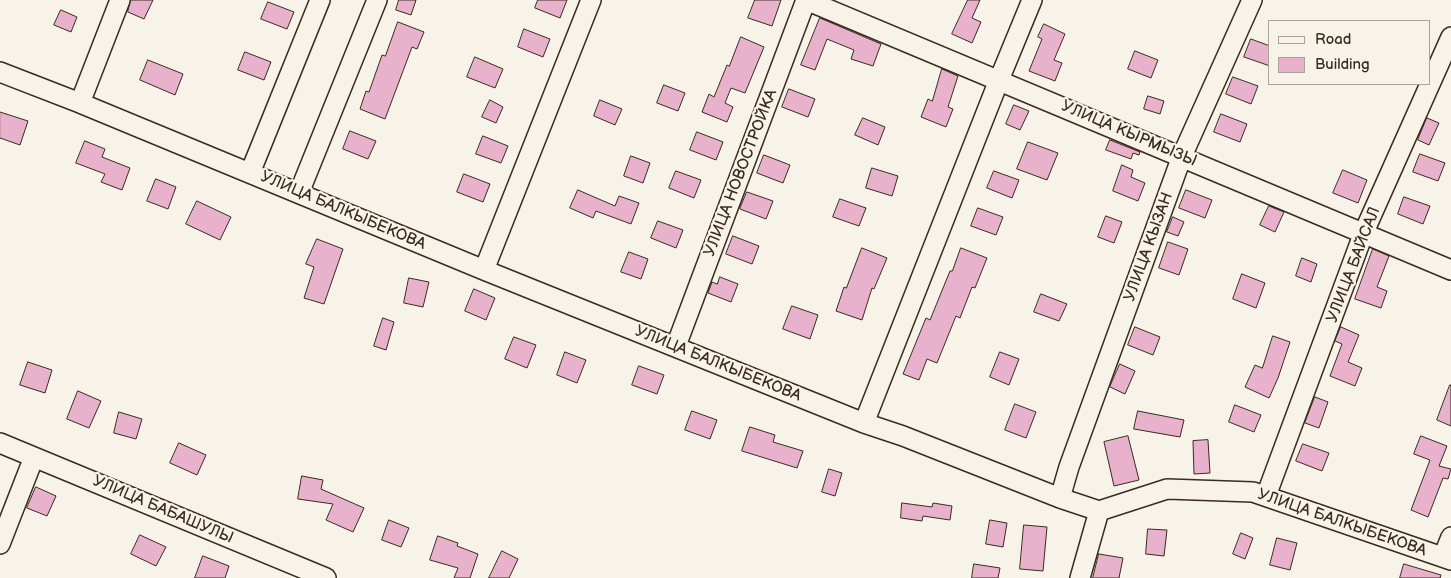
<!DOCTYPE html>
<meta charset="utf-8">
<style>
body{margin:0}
#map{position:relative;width:1451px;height:578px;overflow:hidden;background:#f7f3e8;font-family:"Balsamiq Sans",sans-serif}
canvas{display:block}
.legend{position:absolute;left:1268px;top:20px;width:162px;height:65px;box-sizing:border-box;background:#f7f3e8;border:1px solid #aca397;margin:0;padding:6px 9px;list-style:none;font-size:15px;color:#3b2a1e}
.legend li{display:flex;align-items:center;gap:10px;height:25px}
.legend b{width:25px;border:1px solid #aca397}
</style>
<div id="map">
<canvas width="1451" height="578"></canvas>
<ul class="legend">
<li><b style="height:6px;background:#f7f3e8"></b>Road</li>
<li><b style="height:14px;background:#e8b2cc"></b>Building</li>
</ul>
</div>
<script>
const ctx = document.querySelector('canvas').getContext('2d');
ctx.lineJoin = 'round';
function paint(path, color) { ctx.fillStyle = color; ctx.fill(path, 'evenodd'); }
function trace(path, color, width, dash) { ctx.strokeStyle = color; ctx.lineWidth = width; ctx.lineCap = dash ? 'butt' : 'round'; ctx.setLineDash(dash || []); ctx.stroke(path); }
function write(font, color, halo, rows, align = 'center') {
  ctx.font = font + ' "Balsamiq Sans",sans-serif'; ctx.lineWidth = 4.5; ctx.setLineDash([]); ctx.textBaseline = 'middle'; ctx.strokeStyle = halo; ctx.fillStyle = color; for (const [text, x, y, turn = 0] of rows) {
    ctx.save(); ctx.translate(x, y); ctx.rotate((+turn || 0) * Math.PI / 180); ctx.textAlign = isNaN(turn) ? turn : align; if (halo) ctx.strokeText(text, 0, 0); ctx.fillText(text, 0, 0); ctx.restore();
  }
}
const building = new Path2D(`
 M131,0H153L144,19L128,12Z
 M399,0H416L411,15L396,10Z
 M538,0H567L560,18L535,8Z
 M755,0H781L772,26L748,18Z
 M968,0H980L972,18L981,22L972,43L952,34Z
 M268,2L294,12L287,29L261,19Z
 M61,10L77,17L71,32L54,25Z
 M820,18L881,44L873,66L851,59L854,50L827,39L815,70L801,65Z
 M398,22L424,32L417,49L412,47L385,119L360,109L366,91L369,92L382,55L385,56Z
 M1044,24L1065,34L1054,60L1062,63L1055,81L1029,71L1042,39L1038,37Z
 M524,29L550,39L543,57L518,47Z
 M741,37L764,47L745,93L731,88L725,103L733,107L727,122L702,112L709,94L714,97L727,65L729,66Z
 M1251,39L1270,46V66L1244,57Z
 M1135,51L1158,60L1151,78L1128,69Z
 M245,52L271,62L264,80L238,70Z
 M475,57L503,69L495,88L467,77Z
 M148,60L183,74L175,95L140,80Z
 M942,69L958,76L948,107L953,109L946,127L921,117L928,99L932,101Z
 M1233,77L1258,86L1251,104L1226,94Z
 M664,85L685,93L678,111L657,103Z
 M789,89L815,99L808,117L782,107Z
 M1148,96L1164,101L1160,114L1144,109Z
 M490,100L503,107L496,123L482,117Z
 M600,100L622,109L615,125L594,116Z
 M1014,105L1029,111L1020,130L1006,124Z
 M0,112L28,121L20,145L0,138Z
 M1221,114L1247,124L1240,142L1214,132Z
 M863,118L885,127L878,145L855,135Z
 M1427,118L1439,123L1429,145L1418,140Z
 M350,131L376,141L368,159L343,149Z
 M697,132L723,142L716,160L690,150Z
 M483,136L508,146L501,163L476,154Z
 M1110,140L1140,152L1139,155L1133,153L1131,159L1106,150Z
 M85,141L105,149L102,157L130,168L122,190L101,182L105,174L76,163Z
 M1028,142L1058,153L1047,180L1017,169Z
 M1420,154L1445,163L1438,181L1413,172Z
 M764,155L790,165L783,183L757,173Z
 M631,156L650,163L643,183L624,176Z
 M1122,165L1133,170L1131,177L1145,183L1138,201L1113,191Z
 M872,168L898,176L892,196L866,188Z
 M1343,170L1367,180L1358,203L1333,193Z
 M676,171L701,180L694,198L669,188Z
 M994,171L1019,180L1012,198L987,188Z
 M464,174L490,184L483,202L457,192Z
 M156,179L176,187L168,209L147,201Z
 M578,190L615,206L619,196L639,203L631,224L596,211L593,218L570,208Z
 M1186,190L1212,200L1205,218L1179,208Z
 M747,192L773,201L766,219L740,209Z
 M1404,197L1430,206L1423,224L1398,214Z
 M840,199L866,208L859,226L833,217Z
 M197,201L231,217L220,240L186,224Z
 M1269,206L1284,212L1275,232L1260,225Z
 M978,208L1003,217L996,235L971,226Z
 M1106,216L1122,222L1114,243L1098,237Z
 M1173,217L1184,222L1178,236L1167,232Z
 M658,221L683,230L676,248L651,238Z
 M733,236L759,246L752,264L726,254Z
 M317,239L343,249L324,304L304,298L314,267L306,264Z
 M1168,242L1188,249L1179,275L1159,268Z
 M862,248L887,258L874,289L872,288L862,320L836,311L844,287L846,288Z
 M961,248L987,258L975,288L972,287L960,318L956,316L937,363L927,359L919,380L903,374L926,318L930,320L950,271H952Z
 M1373,249L1389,256L1377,287L1387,291L1381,308L1355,299Z
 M629,252L648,259L641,279L621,272Z
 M1302,258L1317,264L1311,282L1296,276Z
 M1242,274L1265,283L1256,308L1233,299Z
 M720,277L738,284L731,302L708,293L712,282L717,284Z
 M409,278L429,282L423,307L404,303Z
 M474,289L495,298L486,320L465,311Z
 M1041,294L1067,304L1059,321L1034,312Z
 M792,306L818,315L810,339L783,329Z
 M383,318L394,322L386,350L374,346Z
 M1135,327L1160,337L1153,355L1128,345Z
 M1341,327L1359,335L1348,362L1362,368L1355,386L1330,376L1342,344L1335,341Z
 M1273,336L1290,342L1278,378L1269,398L1245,387L1255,365L1262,368Z
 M514,337L536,345L527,368L505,359Z
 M565,352L586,360L577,383L557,375Z
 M1000,352L1019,359L1009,385L990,377Z
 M28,362L52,370L45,393L20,385Z
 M1120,364L1135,371L1125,394L1110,387Z
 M639,366L664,375L657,394L632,385Z
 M1450,385H1451V426L1437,420Z
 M78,391L101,401L89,428L67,419Z
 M1315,397L1328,402L1319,428L1305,423Z
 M1015,404L1036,412L1026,438L1005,430Z
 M1235,405L1261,415L1254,432L1229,422Z
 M692,411L717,420L710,439L685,430Z
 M1138,411L1184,420L1180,437L1134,429Z
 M119,412L142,419L136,439L114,433Z
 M750,427L775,435L773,442L803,451L797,468L742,451Z
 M1128,436L1139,480L1114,486L1104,442Z
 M1421,436L1447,446L1439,466L1451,469L1448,479L1443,478L1428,517L1411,510L1430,460L1414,454Z
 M1208,440L1210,473L1194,474L1193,441Z
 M179,443L206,455L197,475L170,463Z
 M1303,444L1329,453L1322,471L1296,461Z
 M829,469L842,473L835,496L822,492Z
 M302,476L323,480L321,489L364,508L353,532L326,520L333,504L298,499Z
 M36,487L56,496L47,516L27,508Z
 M902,503L932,507L933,503L952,506L950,520L923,516L922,521L901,518Z
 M389,520L409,528L401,547L382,540Z
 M990,520L1007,523L1003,547L986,544Z
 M1024,525L1047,527L1043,571L1020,569Z
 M1148,529L1167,530L1164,556L1146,554Z
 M1241,533L1253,538L1245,559L1233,554Z
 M140,535L166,547L156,566L131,554Z
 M438,536L458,543L457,546L478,554L470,578H454L458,568L430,560Z
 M1277,538L1297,543L1290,570L1270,565Z
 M502,551L518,559L509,578H489Z
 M1099,554L1123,558L1119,578H1093Z
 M203,556L229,566L225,578H195Z
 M974,564L1000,568L998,578H972Z
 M1404,564L1441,575L1440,578H1400Z`);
paint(building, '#e8b2cc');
trace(building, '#3b2a1e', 1);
const minor = new Path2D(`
 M806,0L1451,270
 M0,72L80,103L484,270L864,423L903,436L1060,498L1099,511L1167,489L1253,492L1451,560
 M80,103L120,0
 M250,173L320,0
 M299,193L377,0
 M484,270L591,0
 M676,346L806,0
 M864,423L999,80L1032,0
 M0,443L326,578
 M1266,496L1364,232L1451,37
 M1060,498L1069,467L1182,156L1252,0
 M0,544L34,457
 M1443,557L1451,537
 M1080,578L1099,511`);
trace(minor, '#3b2a1e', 22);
trace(minor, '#f7f3e8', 19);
write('16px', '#3b2a1e', '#f7f3e8', [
 ["УЛИЦА КЫРМЫЗЫ",1129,134,23],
 ["УЛИЦА НОВОСТРОЙКА",741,173,-69],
 ["УЛИЦА БАЛКЫБЕКОВА",343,211,23],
 ["УЛИЦА КЫЗАН",1149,247,-70],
 ["УЛИЦА БАЙСАЛ",1354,265,-69],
 ["УЛИЦА БАЛКЫБЕКОВА",718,364,22],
 ["УЛИЦА БАБАШУЛЫ",163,510,23],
 ["УЛИЦА БАЛКЫБЕКОВА",1342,523,19]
]);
</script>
